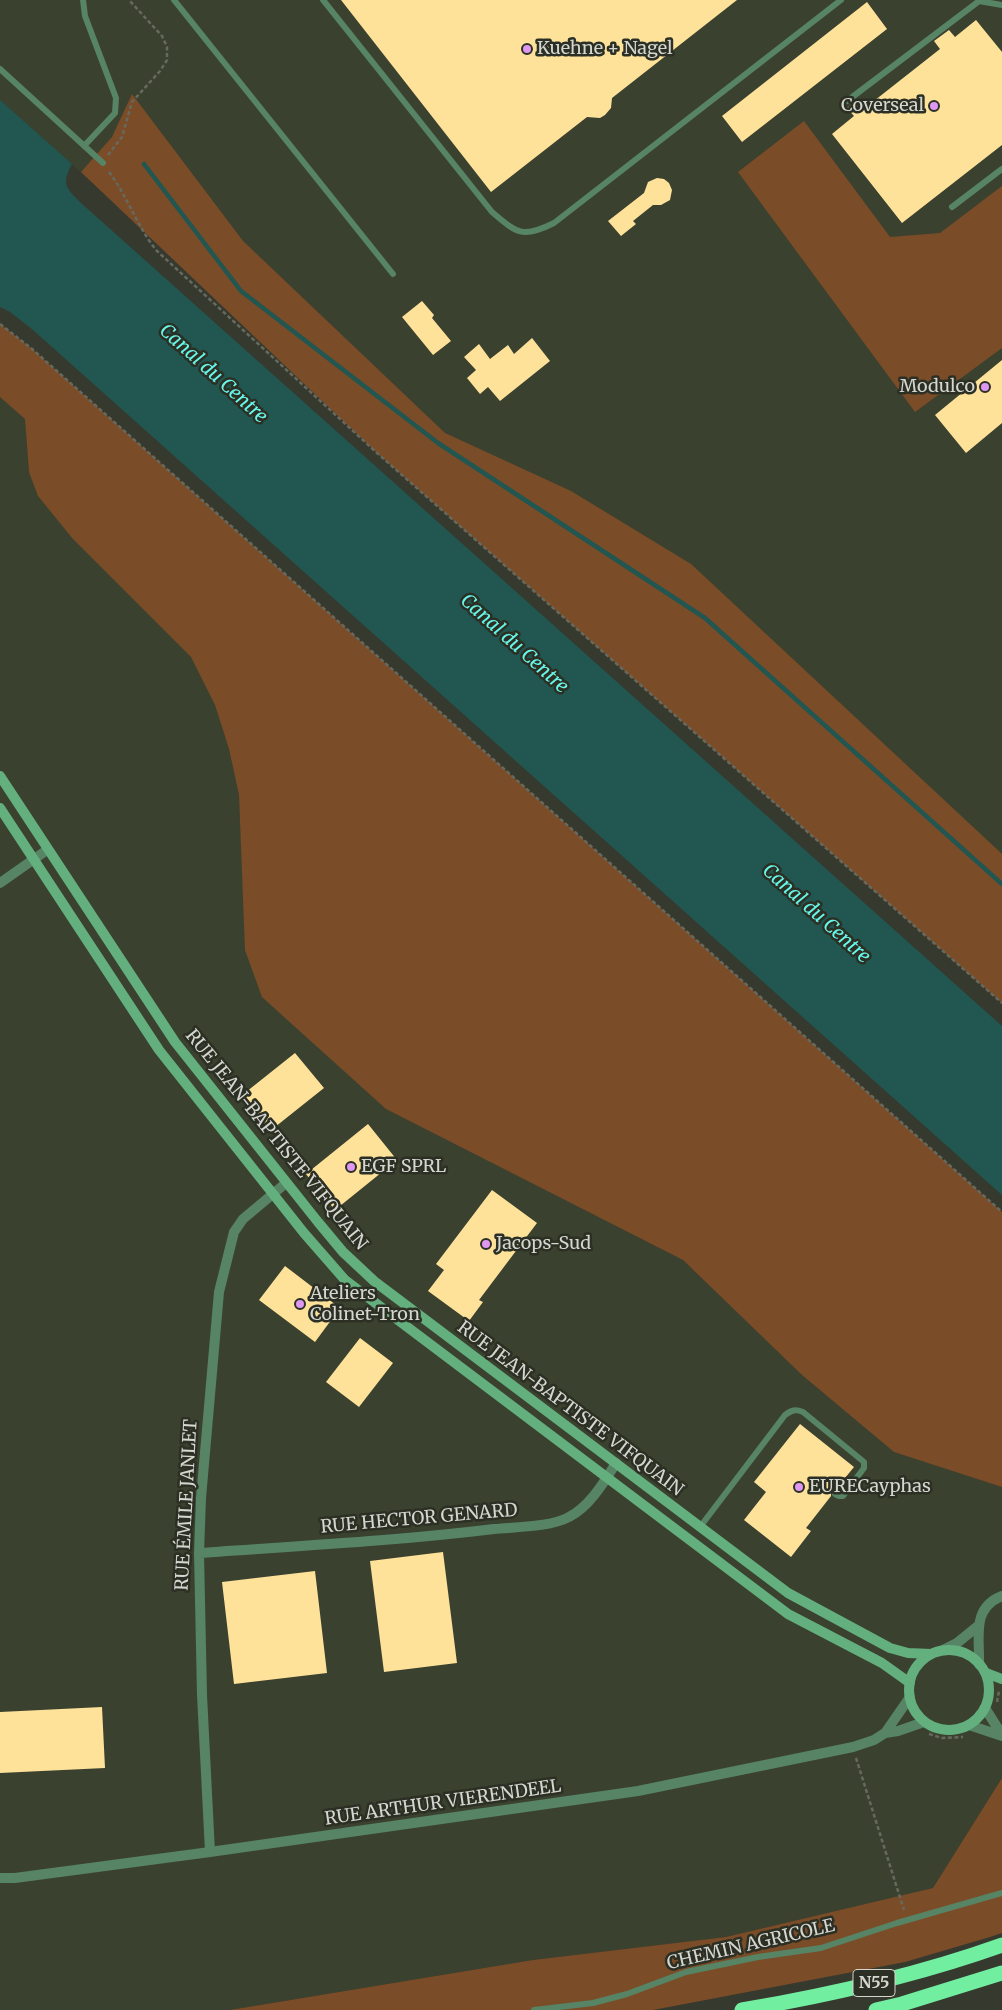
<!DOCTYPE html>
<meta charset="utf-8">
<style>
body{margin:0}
canvas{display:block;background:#36392d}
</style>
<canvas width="1002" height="2010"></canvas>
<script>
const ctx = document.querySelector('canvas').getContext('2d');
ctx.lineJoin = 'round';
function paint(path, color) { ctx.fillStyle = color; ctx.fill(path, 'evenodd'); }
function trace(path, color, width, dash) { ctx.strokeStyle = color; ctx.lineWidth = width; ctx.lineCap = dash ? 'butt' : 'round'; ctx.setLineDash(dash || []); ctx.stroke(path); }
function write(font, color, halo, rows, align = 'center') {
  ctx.font = font + ' Merriweather,serif'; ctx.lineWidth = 5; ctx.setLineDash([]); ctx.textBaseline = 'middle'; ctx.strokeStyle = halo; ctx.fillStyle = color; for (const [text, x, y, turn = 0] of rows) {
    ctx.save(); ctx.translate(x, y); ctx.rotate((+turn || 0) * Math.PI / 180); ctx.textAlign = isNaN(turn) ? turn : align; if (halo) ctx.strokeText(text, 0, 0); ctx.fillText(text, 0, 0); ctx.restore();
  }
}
paint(new Path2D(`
 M0,0H1002V998L0,100Z
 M0,397L25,419L29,472L73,539L191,657L215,705L229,749L239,795L242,858L386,1109L683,1260L802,1375L894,1452L1002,1487V1778L933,1888L726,1937L533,1960L230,2010H0Z`), '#3b412f');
paint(new Path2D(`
 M132,94L243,241L445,433L571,491L691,564L1002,854V1003L377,453L81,172L112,137Z
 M804,121L890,237L940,233L1002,186V348L915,412L738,172Z
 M0,324L31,348L1002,1212V1487L894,1452L802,1375L683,1260L386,1109L262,997L245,950L239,795L229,749L215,705L191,657L73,539L38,496L29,472L25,419L0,397Z
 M1002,1778V1933L990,1937L905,1962L653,2010H230L533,1960L726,1937L933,1888Z`), '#7b4c28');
paint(new Path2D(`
 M0,100L72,164C61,184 66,188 81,203L1002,1026V1195L33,330L10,312L0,307Z`), '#215651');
trace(new Path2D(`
 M144,164L241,291L438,443L705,618L1002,884`), '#215651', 4.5);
paint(new Path2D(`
 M341,0H737L612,98L611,108L605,115L600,118L587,117L491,192Z
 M867,2L887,29L742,142L722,116Z
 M976,20L1002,52V145L902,223L832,134L854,116L847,108L858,99L865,108L940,49L934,41L949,30L955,37Z
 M657,178L664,179L669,183L672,190L670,200L661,205H653L633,221L636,224L621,236L608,221L644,193L648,182Z
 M422,301L434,315L432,318L451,341L433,355L402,317Z
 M532,338L550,361L500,401L488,387L480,394L467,378L476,370L464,357L479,344L490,359L508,345L514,354Z
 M1002,360V423L966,453L935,415Z
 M295,1053L324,1088L270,1131L241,1096Z
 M368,1124L397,1160L335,1210L306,1174Z
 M492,1190L537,1223L479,1300L483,1302L469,1321L428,1291L444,1270L436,1264Z
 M285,1266L340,1308L315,1342L259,1300Z
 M360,1338L393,1363L359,1407L326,1382Z
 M800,1424L854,1467L836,1489L831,1491V1496L806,1528L811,1531L791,1557L744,1520L766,1492L754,1482Z
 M443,1552L457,1663L384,1672L370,1561Z
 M315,1571L327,1673L234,1684L222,1582Z
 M102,1707L105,1768L0,1773V1712Z`), '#fee29a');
trace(new Path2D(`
 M108,155L122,137L132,102L160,71L167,60V47L162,36L129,0
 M109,172C128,197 137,227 157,251L377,453L1002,1003
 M0,324L31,348L1002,1212
 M997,1702L999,1691
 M929,1734L942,1738L963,1737
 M856,1758L904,1910`), '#66695e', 2.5, [4, 2.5]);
trace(new Path2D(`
 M83,0L85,16L116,98L115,113L84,146
 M174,0L393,274
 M323,0L492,212C517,233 522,239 554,223L841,0
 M0,69L103,163
 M847,101L979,1L1002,5
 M952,207L1002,169
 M700,1527L785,1415C792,1410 795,1409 803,1412L864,1462V1468L843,1496H839L835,1494
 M534,2010L593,2003L627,1994L686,1972L758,1957L821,1948L897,1923L1002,1893`), '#568465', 6);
trace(new Path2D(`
 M0,883L47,850
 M199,1553C297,1546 396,1541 494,1529C515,1527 551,1527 569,1517C590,1506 604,1482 616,1463
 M943,1650L957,1643L978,1626
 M979,1664C980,1638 971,1608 1002,1596
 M985,1708L1002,1735
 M969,1725L1002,1736
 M885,1733L910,1697
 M210,1852L202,1695L199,1553L201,1498L219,1292L234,1232L243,1219L286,1183
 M0,1878H15L210,1852L638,1791L853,1747L874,1740L885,1733L898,1731L924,1722`), '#568465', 10);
trace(new Path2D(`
 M0,776L175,1042L318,1222L343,1252L374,1281L788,1593L890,1648L908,1653L931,1654
 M0,808L159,1050L304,1233L345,1280L788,1614L882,1663L910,1683
 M909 1690a40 40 0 1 1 80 0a40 40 0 1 1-80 0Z
 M986,1673L1002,1679`), '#63af7e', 10);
trace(new Path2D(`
 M742,2010C830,1995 918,1975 1002,1945
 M876,2010L902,2004L1002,1973`), '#72eea1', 15);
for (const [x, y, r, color] of [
 [527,49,5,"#df98f2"],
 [934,106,5,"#df98f2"],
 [985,387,5,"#df98f2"],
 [351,1167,5,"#df98f2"],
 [486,1244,5,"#df98f2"],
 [300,1304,5,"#df98f2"],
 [799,1487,5,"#df98f2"]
]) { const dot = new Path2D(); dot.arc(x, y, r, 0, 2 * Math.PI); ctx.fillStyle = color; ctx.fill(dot); trace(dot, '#2c2f23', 2); }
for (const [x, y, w] of [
 [874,1983,42]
]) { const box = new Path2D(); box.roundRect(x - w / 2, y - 13.5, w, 27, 4); ctx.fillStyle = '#2c2f23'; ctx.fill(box); trace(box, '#d4d6cf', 1); }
write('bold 16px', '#d4d6cf', null, [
 ["N55",874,1983]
]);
write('18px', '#d4d6cf', '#2c2f23', [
 ["Kuehne + Nagel",537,49],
 ["Coverseal",924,106,"right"],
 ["Modulco",975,387,"right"],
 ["EGF SPRL",361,1167],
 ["Jacops-Sud",496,1244],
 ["Ateliers",310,1294],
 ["Colinet-Tron",310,1315],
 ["EURECayphas",809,1487]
], 'left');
write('18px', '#d4d6cf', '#2c2f23', [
 ["RUE JEAN-BAPTISTE VIFQUAIN",276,1140,51],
 ["RUE JEAN-BAPTISTE VIFQUAIN",570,1409,37],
 ["RUE ÉMILE JANLET",187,1505,-87],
 ["RUE HECTOR GENARD",419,1519,-5],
 ["RUE ARTHUR VIERENDEEL",443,1803,-8],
 ["CHEMIN AGRICOLE",751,1945,-13]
]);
write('italic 19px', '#67f7ea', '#2c2f23', [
 ["Canal du Centre",213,374,42],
 ["Canal du Centre",514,644,42],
 ["Canal du Centre",816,914,42]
]);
</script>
